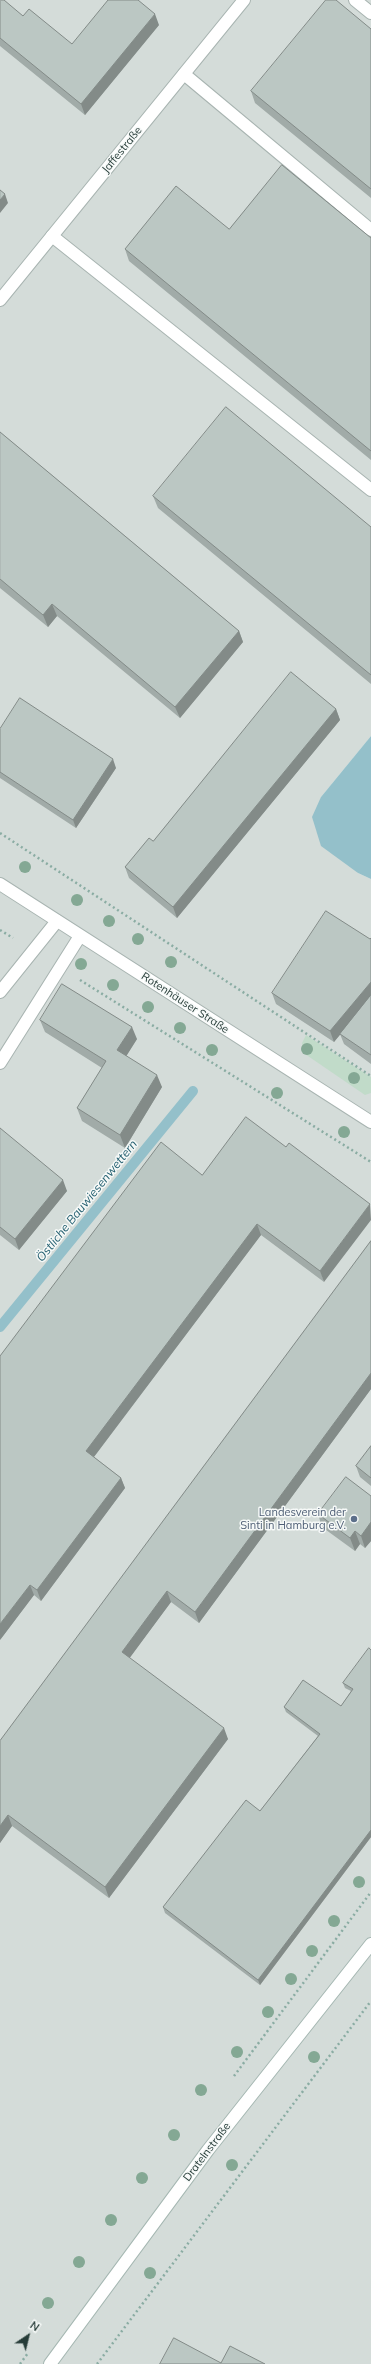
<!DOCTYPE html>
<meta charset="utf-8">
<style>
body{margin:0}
#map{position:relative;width:371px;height:2364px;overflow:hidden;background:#e5edea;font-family:Mulish,sans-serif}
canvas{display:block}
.north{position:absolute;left:8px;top:2316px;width:40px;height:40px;-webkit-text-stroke:3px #f6f9f8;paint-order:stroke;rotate:35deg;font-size:11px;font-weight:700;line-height:16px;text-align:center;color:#263c38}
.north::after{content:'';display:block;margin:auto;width:14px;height:18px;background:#263c38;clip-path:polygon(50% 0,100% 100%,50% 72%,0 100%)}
</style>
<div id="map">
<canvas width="371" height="2364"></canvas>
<div class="north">N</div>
</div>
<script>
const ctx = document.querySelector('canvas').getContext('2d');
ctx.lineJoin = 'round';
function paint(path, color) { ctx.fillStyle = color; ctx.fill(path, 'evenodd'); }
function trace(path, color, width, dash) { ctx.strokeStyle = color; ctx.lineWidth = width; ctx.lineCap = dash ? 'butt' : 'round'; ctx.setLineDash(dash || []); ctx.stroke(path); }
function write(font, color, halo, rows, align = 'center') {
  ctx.font = font + ' Mulish,sans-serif'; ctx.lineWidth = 3; ctx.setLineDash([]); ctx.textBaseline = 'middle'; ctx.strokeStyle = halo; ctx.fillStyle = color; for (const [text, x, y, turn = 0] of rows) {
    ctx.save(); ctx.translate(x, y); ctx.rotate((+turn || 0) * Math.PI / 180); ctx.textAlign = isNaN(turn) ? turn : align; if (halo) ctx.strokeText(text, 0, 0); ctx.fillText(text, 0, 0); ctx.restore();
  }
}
paint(new Path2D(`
 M0,0H371V736L321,797L358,873L371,879V2364H0Z`), '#d4dcd9');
paint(new Path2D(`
 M306,1035L371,1077V1093L365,1095L305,1054L302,1043Z`), '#c1dbc9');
paint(new Path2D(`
 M371,736V879L358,873L321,846L312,817L321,797Z`), '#94c0ca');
trace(new Path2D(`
 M0,1327L193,1091`), '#94c0ca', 10);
const lane = new Path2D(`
 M355,0L371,13
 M184,74L371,230
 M52,236L371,490
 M0,992L57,921
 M0,1063L80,936`);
const street = new Path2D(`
 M0,300L244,0
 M0,884L371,1122`);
const secondary = new Path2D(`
 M50,2364L208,2150L371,1944`);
trace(lane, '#a8b4b1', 14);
trace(street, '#a8b4b1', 14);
trace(secondary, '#a5b7b2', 14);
trace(new Path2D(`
 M0,833L371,1076
 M0,930L13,938
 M80,980L371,1162
 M234,2076L371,1892
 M20,2364L28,2353
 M97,2364L371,2001`), '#8aaca3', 2.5, [2, 3]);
trace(lane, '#fff', 12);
trace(street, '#fff', 12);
trace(secondary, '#fff', 12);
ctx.fillStyle = '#84a894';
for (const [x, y] of [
 [25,867],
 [77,900],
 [109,921],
 [138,939],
 [171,962],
 [81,964],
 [113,985],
 [148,1007],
 [180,1028],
 [307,1049],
 [212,1050],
 [354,1078],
 [277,1093],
 [344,1132],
 [359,1882],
 [334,1921],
 [312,1951],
 [291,1979],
 [268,2012],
 [237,2052],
 [314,2057],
 [201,2090],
 [174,2135],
 [232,2165],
 [142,2178],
 [111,2220],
 [79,2262],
 [150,2273],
 [48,2303]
]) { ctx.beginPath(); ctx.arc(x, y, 6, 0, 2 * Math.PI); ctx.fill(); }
paint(new Path2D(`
 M0,1L23,16L72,44L159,25L85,115L0,46Z
 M371,29V198L255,103L251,91Z
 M229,229L371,238V460L129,261L125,249Z
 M0,432L239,631L243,642L180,718L57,616L48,627L0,588Z
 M153,496L371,527V684L158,508Z
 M336,709L340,720L177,918L129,878L125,867L153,841Z
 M0,729L116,768L76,828L0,778Z
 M371,938V1064L344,1044L340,1034L334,1042L276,1004L272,993L370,939Z
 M40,1020L137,1039L126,1056L162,1087L125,1148L82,1121L77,1108L102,1068L45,1032Z
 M0,1128L67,1191L19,1250L0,1235Z
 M286,1147L324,1282L261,1235L94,1457L121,1478L125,1488L41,1601L34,1595L0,1640L202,1175Z
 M371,1241V1389L199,1623L171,1602L129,1658L228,1739L109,1898L12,1826L0,1843V1741Z
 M371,1446V1486L360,1477L356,1466Z
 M371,1496V1541L365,1548L360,1544L355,1551L322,1527L318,1514Z
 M371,1650V1837L260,1985L165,1913L163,1907L260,1811L318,1736L286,1712L284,1707L341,1706L351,1691L345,1688L343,1683Z`), '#a1aba8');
paint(new Path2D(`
 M155,14L159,25L85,115L81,104Z
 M5,194L8,203L0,213V200Z
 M52,604L57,616L48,627L43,615Z
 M239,631L243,642L180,718L175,707Z
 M336,709L340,720L177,918L173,907Z
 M113,759L116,768L76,828L73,820Z
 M371,982V998L334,1042L330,1031Z
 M132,1027L137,1039L122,1063L117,1050Z
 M157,1075L162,1087L125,1148L120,1135Z
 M63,1180L67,1191L19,1250L15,1239Z
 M370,1204L371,1220L324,1282L320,1271Z
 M257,1224L261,1235L90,1462L86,1451Z
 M371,1373V1389L199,1623L195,1612Z
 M121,1478L125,1488L41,1601L37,1590Z
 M371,1522V1541L365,1548L361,1536Z
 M355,1531L360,1544L355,1551L350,1538Z
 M30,1585L34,1595L0,1640V1624Z
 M167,1591L171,1602L126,1663L122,1652Z
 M224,1728L228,1739L109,1898L105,1887Z
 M8,1815L12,1826L0,1843V1826Z
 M371,1830V1837L260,1985L258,1980Z`), '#838b88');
const building = new Path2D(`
 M1,0H4L23,16L29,9L72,44L108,0H138L155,14L81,104L0,38V1Z
 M326,0H336L371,29V189L251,91Z
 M282,165L371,238V451L125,249L176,186L229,229Z
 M0,190L5,194L0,200Z
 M226,407L371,527V675L153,496Z
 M0,432L239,631L175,707L52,604L43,615L0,579Z
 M291,672L336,709L173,907L125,867L149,838L153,841Z
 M20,698L113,759L73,820L0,772V729Z
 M326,911L370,939L371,938V982L330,1031L272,993Z
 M62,984L132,1027L117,1050L157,1075L120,1135L77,1108L106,1061L40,1020Z
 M371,995V1055L340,1034Z
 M246,1117L286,1147L289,1143L370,1204L320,1271L257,1224L86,1451L121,1478L37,1590L30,1585L0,1624V1356L161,1142L202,1175Z
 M0,1128L63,1180L15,1239L0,1227Z
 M371,1241V1373L195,1612L167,1591L122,1652L224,1728L105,1887L8,1815L0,1826V1741Z
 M371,1446V1478L356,1466Z
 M346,1477L371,1496V1522L361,1536L355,1531L350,1538L318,1514Z
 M369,1648L371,1650V1830L258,1980L163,1907L246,1800L260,1811L320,1734L284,1707L303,1680L341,1706L353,1689L343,1683Z
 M174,2338L221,2363L230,2346L265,2364H160Z`);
paint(building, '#bbc7c3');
trace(building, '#838b88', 1);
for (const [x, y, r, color] of [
 [354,1519,4,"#5c6f8a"]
]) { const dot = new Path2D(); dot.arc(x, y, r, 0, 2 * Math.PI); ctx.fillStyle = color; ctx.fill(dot); trace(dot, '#f6f9f8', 1.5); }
write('11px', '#263c38', '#f6f9f8', [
 ["Jaffestraße",122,150,-51],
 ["Rotenhäuser Straße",185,1003,33],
 ["Dratelnstraße",207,2152,-53]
]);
write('11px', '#4e5e75', '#f6f9f8', [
 ["Landesverein der",346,1513],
 ["Sinti in Hamburg e.V.",346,1526]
], 'right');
write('italic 12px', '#276272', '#f6f9f8', [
 ["Östliche Bauwiesenwettern",87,1201,-51]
]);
</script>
